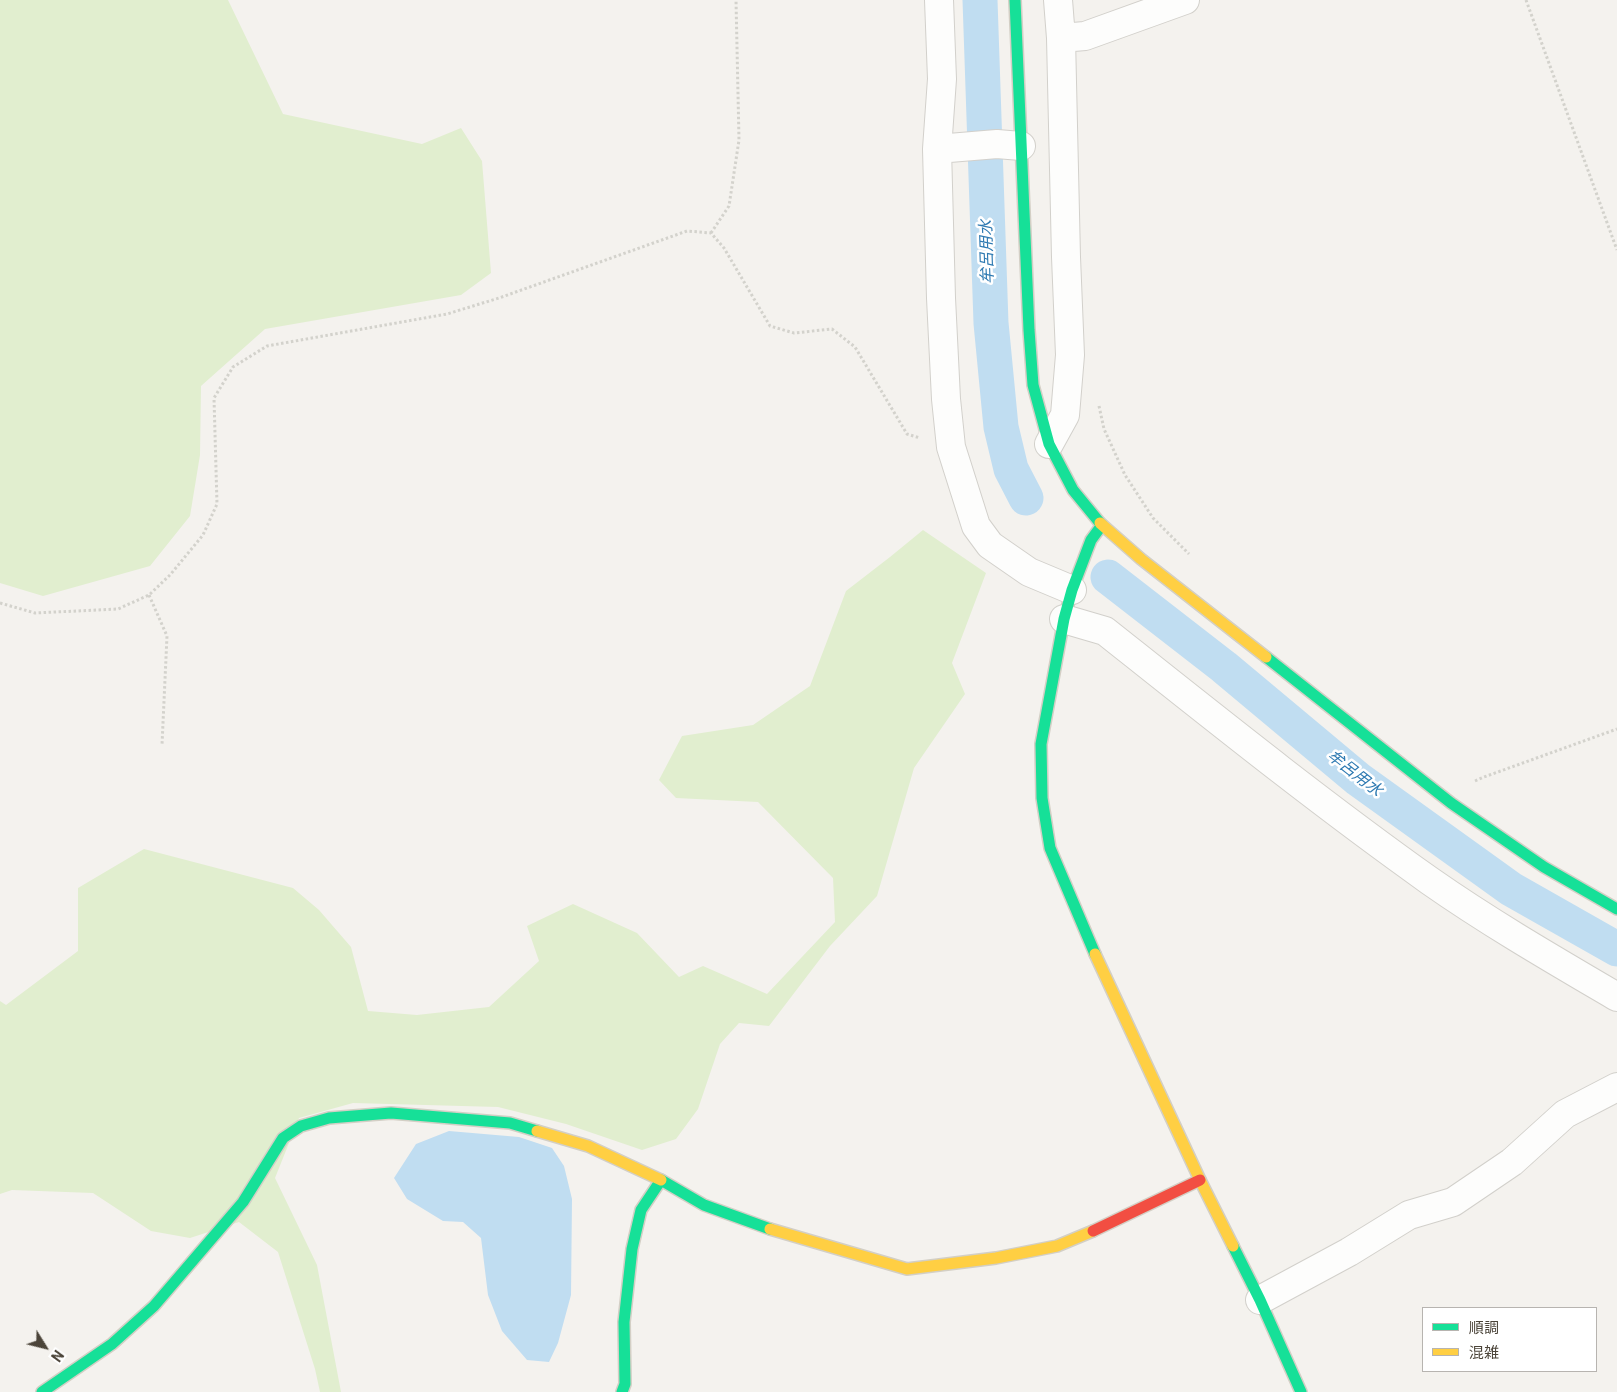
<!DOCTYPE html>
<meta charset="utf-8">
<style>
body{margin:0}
#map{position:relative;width:1617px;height:1392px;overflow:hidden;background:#f4f2ee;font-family:Roboto,"Noto Sans JP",sans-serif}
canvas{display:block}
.legend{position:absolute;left:1422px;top:1307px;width:175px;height:65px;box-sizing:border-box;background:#fff;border:1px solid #b7b4b0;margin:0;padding:6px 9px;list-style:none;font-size:15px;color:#4b4439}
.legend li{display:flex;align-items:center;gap:10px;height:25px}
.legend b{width:25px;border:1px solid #b7b4b0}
.north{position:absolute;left:20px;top:1322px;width:50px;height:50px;-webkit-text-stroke:4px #fff;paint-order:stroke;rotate:126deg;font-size:14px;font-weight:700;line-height:20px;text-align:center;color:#4b4439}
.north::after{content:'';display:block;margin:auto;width:18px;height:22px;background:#4b4439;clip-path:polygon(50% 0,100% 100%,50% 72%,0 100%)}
</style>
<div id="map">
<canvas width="1617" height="1392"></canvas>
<ul class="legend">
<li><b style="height:6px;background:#16e098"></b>順調</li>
<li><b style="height:6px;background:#ffcf43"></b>混雑</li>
</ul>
<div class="north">N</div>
</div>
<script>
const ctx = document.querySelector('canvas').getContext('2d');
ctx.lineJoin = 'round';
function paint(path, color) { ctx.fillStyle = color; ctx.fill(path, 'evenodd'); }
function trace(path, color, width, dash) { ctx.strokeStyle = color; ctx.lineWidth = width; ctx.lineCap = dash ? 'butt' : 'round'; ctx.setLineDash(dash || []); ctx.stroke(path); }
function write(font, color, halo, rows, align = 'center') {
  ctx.font = font + ' Roboto,"Noto Sans JP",sans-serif'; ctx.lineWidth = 5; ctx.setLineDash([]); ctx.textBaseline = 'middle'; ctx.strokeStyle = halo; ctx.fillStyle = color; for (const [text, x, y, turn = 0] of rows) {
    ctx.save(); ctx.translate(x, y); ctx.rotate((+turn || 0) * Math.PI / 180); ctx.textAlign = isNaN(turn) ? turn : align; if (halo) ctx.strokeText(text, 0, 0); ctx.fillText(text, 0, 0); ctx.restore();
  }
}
paint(new Path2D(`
 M0,0H228L283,114L422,144L461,128L482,161L491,273L461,295L265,329L201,386L200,455L190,516L150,566L43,596L0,583Z
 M923,530L986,573L952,663L965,694L914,768L877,896L830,946L769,1026L739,1023L720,1044L698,1109L676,1139L642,1150L566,1124L498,1107L353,1103L299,1118L275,1178L317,1265L341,1392H320L315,1369L278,1252L239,1222L190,1238L151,1231L93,1193L12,1190L0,1194V1001L6,1005L78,951V888L144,849L293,888L319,910L351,947L368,1011L417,1015L489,1007L539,961L527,926L573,904L637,933L679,977L703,966L767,994L835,922L833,878L758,802L676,798L659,780L682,736L753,725L810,686L846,591L890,557Z`), '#e1eecf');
paint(new Path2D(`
 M449,1131L519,1137L552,1148L564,1166L572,1199L571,1295L558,1343L549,1362L527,1360L502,1331L488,1295L481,1238L463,1222L443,1221L407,1199L394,1178L416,1144Z`), '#c0ddf1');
trace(new Path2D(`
 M980,0L991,323L1001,427L1011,469L1026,498
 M1108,577L1224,667L1358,779L1511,889L1617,949`), '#c0ddf1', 35);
const street = new Path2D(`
 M939,0L942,79L937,149L941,298L946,399L951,447L976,526L990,545L1029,572L1072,590
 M1061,38L1085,36L1185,0
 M937,149L997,144L1021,146
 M1049,444L1065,415L1070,355L1066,257L1061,38L1058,0
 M1064,619L1105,631C1212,716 1319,802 1430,881C1490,923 1554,960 1617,997
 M1260,1300L1349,1252L1409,1215L1453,1202L1512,1162L1565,1114L1617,1087`);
const fast = new Path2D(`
 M1015,0L1029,330L1033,385L1049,444L1073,490L1100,523
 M1266,657L1451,803L1544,867L1617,909
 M1095,954L1050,848L1042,798L1041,744L1064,619L1072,590L1091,540L1102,525
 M1233,1246L1260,1300L1301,1392
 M42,1392L112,1344L154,1306L243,1202L283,1138L301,1126L329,1118L391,1113L510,1123L537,1131
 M622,1392L625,1384L624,1322L632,1249L641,1210L661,1180L704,1205L770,1229`);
const slow = new Path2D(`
 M1100,523L1141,559L1266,657
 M1095,954L1200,1180L1233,1246
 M537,1131L588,1146L661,1180
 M770,1229L907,1269L996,1258L1057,1246L1093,1231`);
const jam = new Path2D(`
 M1093,1231L1200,1180`);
trace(street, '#d2d0cb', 30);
trace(fast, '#d3cfc5', 14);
trace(slow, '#d3cfc5', 14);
trace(jam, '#d3cfc5', 14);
trace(new Path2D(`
 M1526,0L1617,250
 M711,233L729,206L739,140L736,0
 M1099,406L1104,429L1125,475L1153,518L1189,554
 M149,595L167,636L162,745
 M0,603L35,613L118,609L149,595L170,575L203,535L217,504L214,398L233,367L267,346L447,314L499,298L687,231L711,233L724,248L770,326L794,333L832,329L855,347L907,434L920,438
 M1475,781L1484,777L1617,729`), '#d3d2cc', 3, [2.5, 2.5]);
trace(street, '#fdfdfc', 28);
trace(fast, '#16e098', 11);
trace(slow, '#ffcf43', 11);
trace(jam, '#f24e42', 11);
write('italic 16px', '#2e7ab2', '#fff', [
 ["牟呂用水",988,252,-92],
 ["牟呂用水",1354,774,38]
]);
</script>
